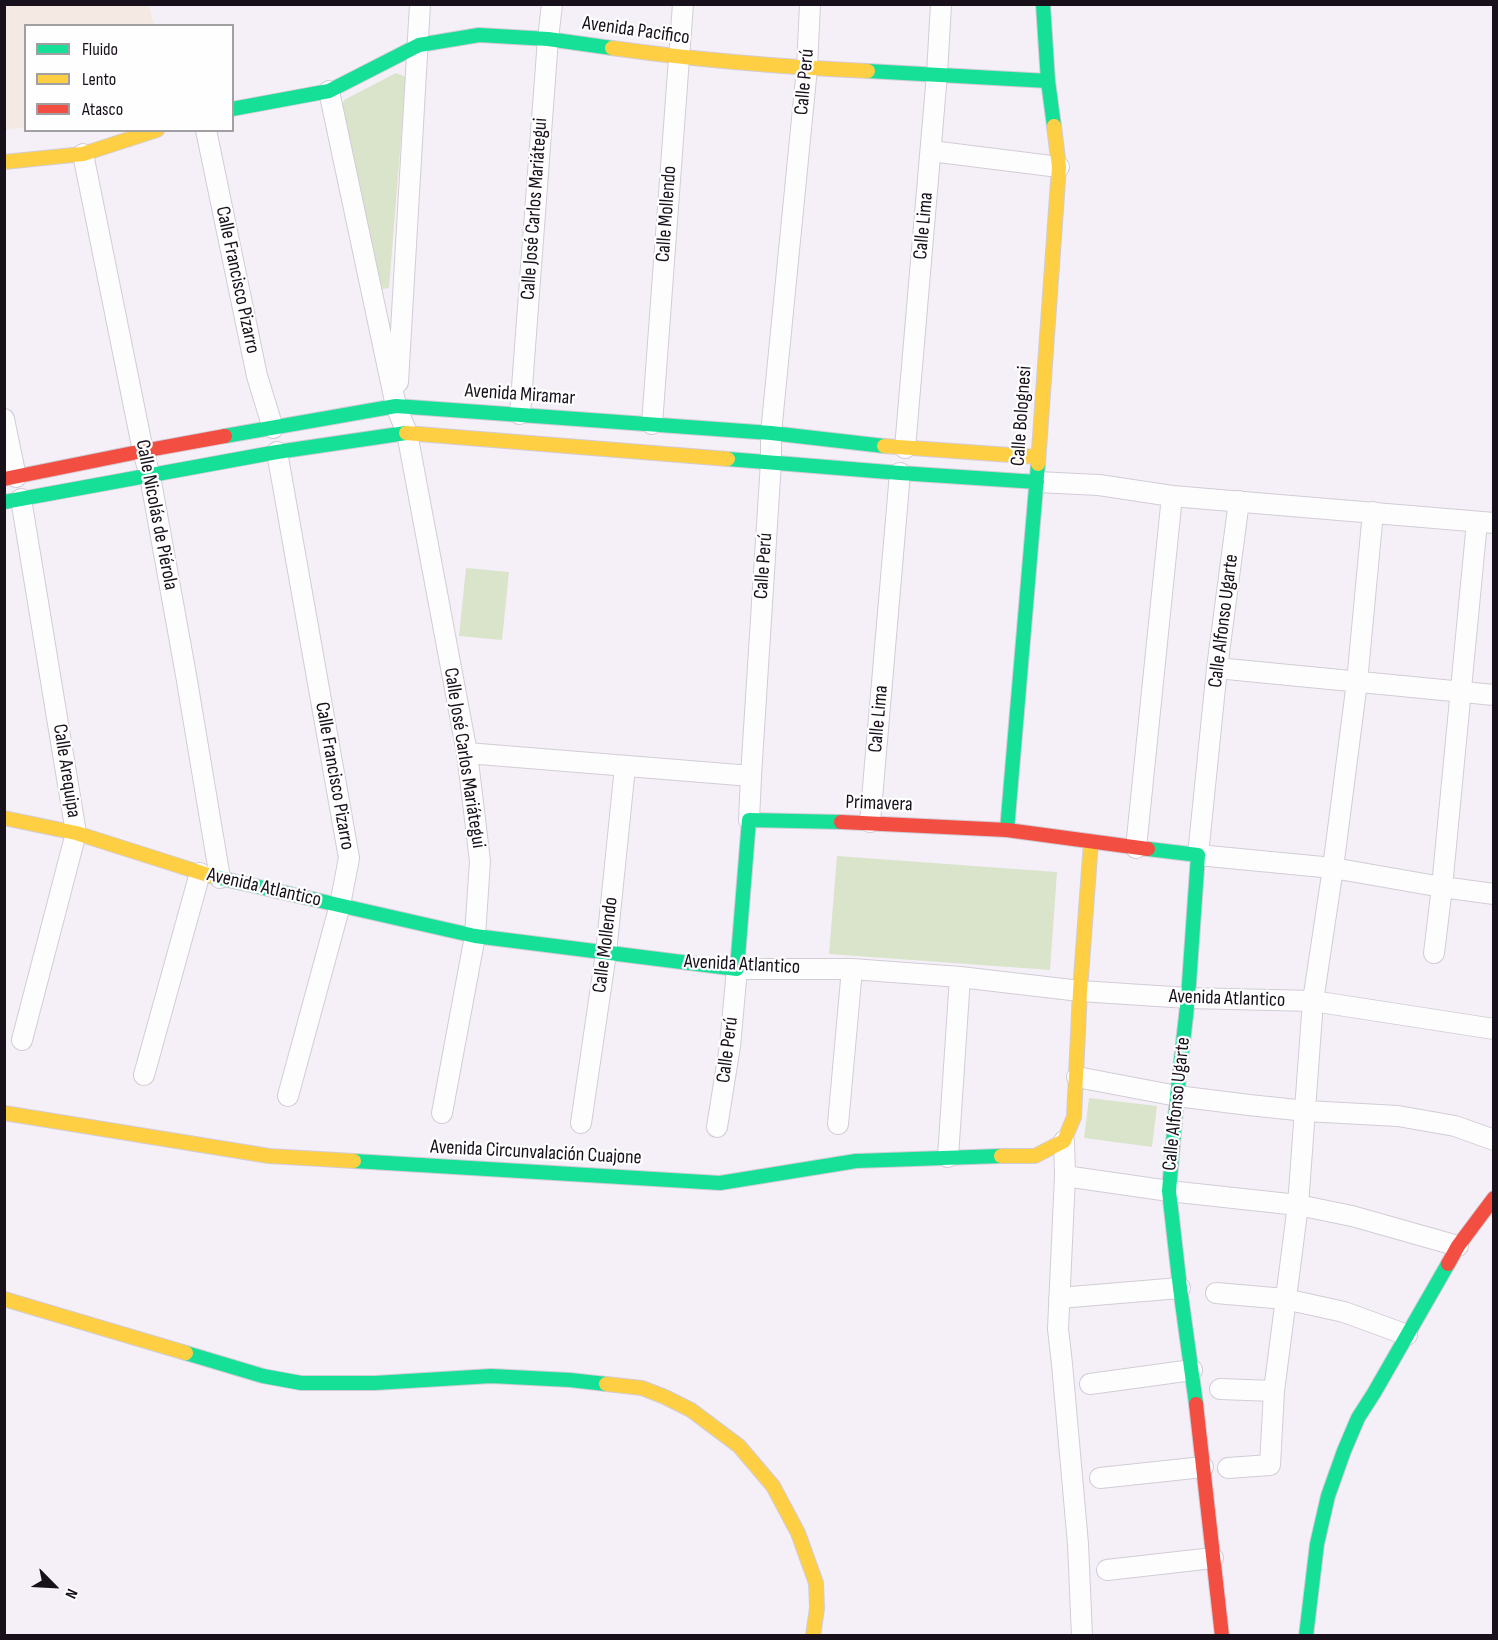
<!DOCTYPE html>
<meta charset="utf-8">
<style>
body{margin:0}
#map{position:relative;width:1498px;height:1640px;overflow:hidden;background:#f5f0f8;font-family:"Sofia Sans Condensed",sans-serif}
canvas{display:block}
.frame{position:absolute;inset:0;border:6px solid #18101b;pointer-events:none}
.legend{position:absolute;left:24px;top:24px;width:210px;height:108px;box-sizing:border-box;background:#fefefe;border:2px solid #a29fa3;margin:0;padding:8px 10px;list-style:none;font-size:18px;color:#18101b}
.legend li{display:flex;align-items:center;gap:12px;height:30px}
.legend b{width:30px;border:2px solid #a29fa3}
.north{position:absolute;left:24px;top:1556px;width:60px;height:60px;-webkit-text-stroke:4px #fefefe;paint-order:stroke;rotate:114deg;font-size:16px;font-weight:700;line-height:24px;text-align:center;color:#18101b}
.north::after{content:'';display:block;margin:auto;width:21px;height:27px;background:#18101b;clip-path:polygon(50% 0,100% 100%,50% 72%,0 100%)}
</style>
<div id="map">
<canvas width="1498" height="1640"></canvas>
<div class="frame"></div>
<ul class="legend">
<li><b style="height:8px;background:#16e098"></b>Fluido</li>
<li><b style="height:8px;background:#ffcf43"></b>Lento</li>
<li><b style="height:8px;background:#f24e42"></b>Atasco</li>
</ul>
<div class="north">N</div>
</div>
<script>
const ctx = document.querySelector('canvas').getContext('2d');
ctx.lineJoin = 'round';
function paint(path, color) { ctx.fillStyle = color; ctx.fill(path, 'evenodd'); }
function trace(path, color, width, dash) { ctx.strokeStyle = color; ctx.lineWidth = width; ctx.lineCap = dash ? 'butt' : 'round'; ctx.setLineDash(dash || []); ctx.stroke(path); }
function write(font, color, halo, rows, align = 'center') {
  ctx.font = font + ' "Sofia Sans Condensed",sans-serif'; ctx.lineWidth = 4.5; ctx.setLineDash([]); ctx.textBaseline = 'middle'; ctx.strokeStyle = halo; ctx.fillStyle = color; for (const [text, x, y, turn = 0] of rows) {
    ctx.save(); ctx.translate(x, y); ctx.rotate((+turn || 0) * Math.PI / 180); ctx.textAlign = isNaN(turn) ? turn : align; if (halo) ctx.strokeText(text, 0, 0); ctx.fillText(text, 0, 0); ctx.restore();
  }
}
paint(new Path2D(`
 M26,4L149,5L154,25L26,26L25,127L5,130V6Z`), '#f5e9e3');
paint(new Path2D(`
 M396,73L406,77L389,288L383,289L377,286L339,114L344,100Z
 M466,568L509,572L502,640L459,636Z
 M837,856L1057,872L1050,970L829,954Z
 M1089,1098L1157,1106L1152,1147L1084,1138Z`), '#dae4cb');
const street = new Path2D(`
 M329,91L396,406L407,433L467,753L480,861L475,936L442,1113
 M206,130L257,376L273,428
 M931,151L1059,167
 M83,154L143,451L150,476L186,675L220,878
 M398,382L420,4
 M520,414L548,39L552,4
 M4,419L16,477
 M652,424L683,4
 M905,448L937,74L941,4
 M277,452L349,858L340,905L288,1096
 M1037,482L1099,485L1172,496L1494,523
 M21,499L76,833L22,1040
 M1239,501L1217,668L1198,855L1333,868L1442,887L1494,894
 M1217,668L1494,695
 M467,753L751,776
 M749,820L751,776L771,462V433L807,68L810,4
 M870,822L900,473
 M1136,848L1172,496
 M1434,953L1442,887L1477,522
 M144,1075L200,873
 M1077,1077L1177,1096L1249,1105L1306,1111L1398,1116L1455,1126L1494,1140
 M581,1123L606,953L625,767
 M838,1124L852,969
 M717,1127L730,1046L737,969H852L960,977L1080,991L1188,998L1313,1001L1494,1029
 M1064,1141L1065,1176L1058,1329L1062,1364L1078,1544L1082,1636
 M948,1157L960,977
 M1065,1176L1169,1191L1298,1205L1352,1216L1458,1246
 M1216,1293L1285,1299L1344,1312L1407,1335
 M1059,1298L1180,1288
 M1090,1384L1192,1370
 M1220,1389L1274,1391
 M1228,1468L1270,1465L1274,1391L1298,1205L1313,1001L1333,868L1357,682L1373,512
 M1100,1478L1203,1467
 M1107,1570L1213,1558`);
const fast = new Path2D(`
 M1043,4L1048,81L1054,126
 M868,71L1048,81
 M232,109L329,91L419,45L479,35L548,39L612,48
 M225,436L396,406L771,433L884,446
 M728,459L900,473L1037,482
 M4,502L277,452L406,433
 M1007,830L1038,464
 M1148,849L1198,855L1188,998L1177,1096L1169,1191L1180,1288L1196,1404
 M211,876L475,936L737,969L749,820L841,822
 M354,1161L720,1183L856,1161L1001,1156
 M186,1353L263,1376L301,1383H375L491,1376L570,1380L606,1384
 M1306,1636L1317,1544L1328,1496L1344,1451L1358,1418L1374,1393L1448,1264`);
const slow = new Path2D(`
 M612,48C697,60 782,67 868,71
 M4,162L83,154L157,130
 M406,433L728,459
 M884,446L1038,457
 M1038,464L1059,167L1054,126
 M4,818L76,833L211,876
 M4,1113L269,1156L354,1161
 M1001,1156H1035L1064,1141L1074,1117L1080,991L1091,842
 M4,1299L186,1353
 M606,1384L642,1388L665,1397L691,1410L739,1446L773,1486L798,1533L816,1583L817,1608L813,1636`);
const jam = new Path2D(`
 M4,479L143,451L225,436
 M841,822L1007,830L1148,849
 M1448,1264L1458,1246L1494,1198
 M1196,1404L1222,1636`);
trace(street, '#d2ccd6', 22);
trace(fast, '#d2ccd6', 16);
trace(slow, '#d2ccd6', 16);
trace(jam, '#d2ccd6', 16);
trace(street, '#fefdfe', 20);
trace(fast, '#16e098', 14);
trace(slow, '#ffcf43', 14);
trace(jam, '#f24e42', 14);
write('20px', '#18101b', '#fefefe', [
 ["Avenida Pacifico",636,31,8],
 ["Calle Perú",805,82,-85],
 ["Calle José Carlos Mariátegui",535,209,-86],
 ["Calle Mollendo",667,214,-86],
 ["Calle Lima",924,226,-85],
 ["Calle Francisco Pizarro",237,280,78],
 ["Avenida Miramar",520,395,4],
 ["Calle Bolognesi",1022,416,-86],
 ["Calle Nicolás de Piérola",156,515,79],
 ["Calle Perú",764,566,-86],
 ["Calle Alfonso Ugarte",1224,621,-83],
 ["Calle Lima",879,719,-85],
 ["Calle José Carlos Mariátegui",464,758,81],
 ["Calle Arequipa",66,771,81],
 ["Calle Francisco Pizarro",334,776,80],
 ["Primavera",879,804,2],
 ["Avenida Atlantico",264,888,13],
 ["Calle Mollendo",606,945,-83],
 ["Avenida Atlantico",742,965,3],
 ["Avenida Atlantico",1227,999,2],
 ["Calle Perú",728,1050,-83],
 ["Calle Alfonso Ugarte",1177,1104,-84],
 ["Avenida Circunvalación Cuajone",536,1153,3]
]);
</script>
